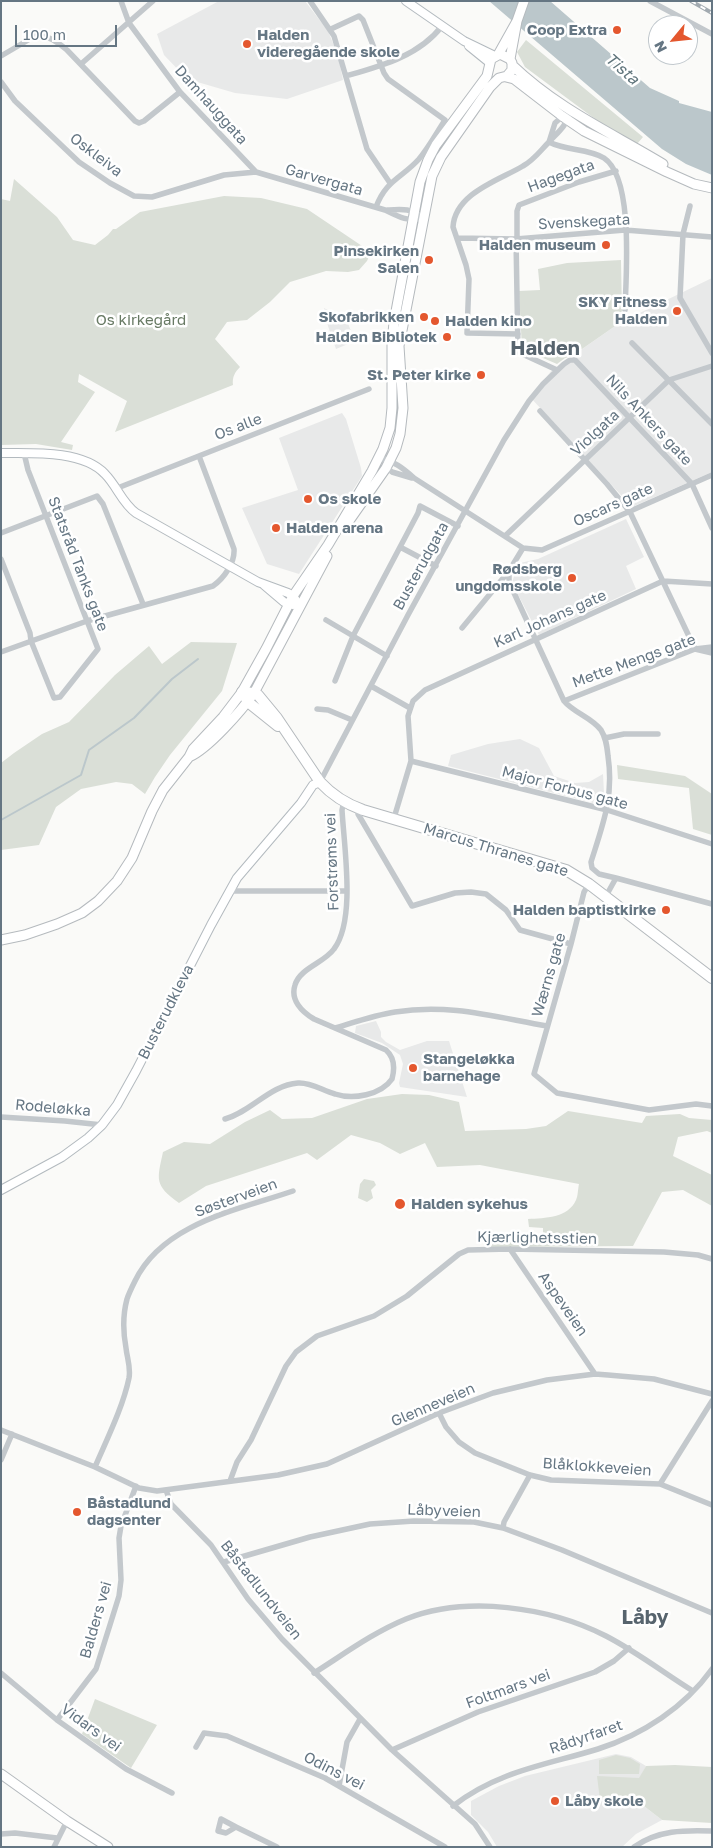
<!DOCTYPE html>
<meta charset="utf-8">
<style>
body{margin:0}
#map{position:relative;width:713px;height:1848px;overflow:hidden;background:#fafaf8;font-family:"Golos Text",sans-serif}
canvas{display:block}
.frame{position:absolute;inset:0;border:2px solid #657683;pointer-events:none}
.north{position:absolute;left:648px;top:15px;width:50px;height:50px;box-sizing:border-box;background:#fff;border:1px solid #c1c8cd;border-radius:50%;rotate:242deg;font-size:14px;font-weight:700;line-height:20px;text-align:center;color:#657683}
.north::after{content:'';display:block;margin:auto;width:18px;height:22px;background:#e4572e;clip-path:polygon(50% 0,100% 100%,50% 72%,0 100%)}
.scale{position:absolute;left:15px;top:25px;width:102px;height:22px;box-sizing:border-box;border:2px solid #657683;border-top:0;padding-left:6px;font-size:15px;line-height:18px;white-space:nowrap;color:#657683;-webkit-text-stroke:4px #fff;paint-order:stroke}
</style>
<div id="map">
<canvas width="713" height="1848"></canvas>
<div class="frame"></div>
<div class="north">N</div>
<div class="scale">100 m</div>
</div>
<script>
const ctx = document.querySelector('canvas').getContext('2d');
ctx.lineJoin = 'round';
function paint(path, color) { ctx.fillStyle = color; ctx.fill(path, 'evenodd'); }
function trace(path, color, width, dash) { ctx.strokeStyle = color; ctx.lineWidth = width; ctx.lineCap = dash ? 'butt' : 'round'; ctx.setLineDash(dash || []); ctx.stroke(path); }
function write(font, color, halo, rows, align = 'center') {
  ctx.font = font + ' "Golos Text",sans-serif'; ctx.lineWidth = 5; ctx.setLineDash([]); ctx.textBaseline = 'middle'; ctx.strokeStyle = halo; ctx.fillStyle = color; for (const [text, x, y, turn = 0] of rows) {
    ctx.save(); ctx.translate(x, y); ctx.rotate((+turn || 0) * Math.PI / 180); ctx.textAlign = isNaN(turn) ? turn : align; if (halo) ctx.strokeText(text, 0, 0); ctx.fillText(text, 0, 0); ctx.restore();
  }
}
paint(new Path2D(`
 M219,1H305L328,31L338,55L343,80L287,99L235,93L187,79L164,55L157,34Z
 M712,278V472L632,507L530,397L552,370L621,322Z
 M324,308L347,321L355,341L336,349L328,326Z
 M342,413L346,419L361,468L362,476L299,574L267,564L242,508L298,490L279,438Z
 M626,519L644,557L626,566L636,589L539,635L512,583L515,573L520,563L538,559Z
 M520,739L539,748L554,776L575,783L589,782L603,774L604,793L601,805L448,766L451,755L488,744Z
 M376,1021L381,1032V1037L386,1042L400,1050L427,1041H449L467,1097L400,1087L399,1083L403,1064L400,1055L382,1043L355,1033L356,1026Z
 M616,1754L631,1757L646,1766L640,1778L622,1799L636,1800L662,1820L636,1834L622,1847H497L488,1832L471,1815V1801L499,1786L525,1776Z`), '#e8e9e9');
paint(new Path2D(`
 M526,40L643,137L637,144L618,136L525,67L517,52Z
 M14,179L57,217L73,240L95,245L108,235L113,229H116L140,212L224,196L261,198L307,209L371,252L367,261L359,270L348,272L326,271L290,282L270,302L247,320L227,322L215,339L240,367C235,372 232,377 233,385L115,432L127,401L79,374L78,382L95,392L61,442L73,445L72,450L36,444L1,445V199L10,201Z
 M621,260L622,315L621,322L572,356L565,358L557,364L522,349L519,291L540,290L538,269L567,263Z
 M191,642L237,643L222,691L170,755L155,777L145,794L132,784L116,782L81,789L56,807L39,845L1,850V763L14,753L42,734L69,722L115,675L149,646L162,664Z
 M617,765L685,776L712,794V835L693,829L689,788L618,779Z
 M402,1094L429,1095L459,1102L465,1131L526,1129L546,1126L568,1111L642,1123L646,1116L680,1114L689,1118L712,1120V1133L707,1131L678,1137L673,1156L712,1175V1206L683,1190L662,1192L633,1246L490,1247V1241L543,1243V1228L529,1227L528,1219C545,1218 568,1218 576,1200C578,1196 578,1188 579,1184L480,1165L437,1167L425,1143L400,1154L380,1143L351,1135L317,1160L307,1153L206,1186L179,1203C154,1185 157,1180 163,1152L184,1142L210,1144L245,1122L270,1110L282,1119L312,1118L367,1099Z
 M364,1179L374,1181L376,1185L371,1190L373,1198L367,1202L358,1198L360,1184Z
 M95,1699L157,1725L131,1768L82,1734Z
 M616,1755L630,1758L640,1764L639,1774H599V1760Z
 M675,1765L712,1767V1823L662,1820L636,1800H600L597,1776L639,1778L646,1766Z`), '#dadfd7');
paint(new Path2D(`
 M489,1H550L650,88L679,101V103L712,112V175L686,164L662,149Z`), '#bbc7cb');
trace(new Path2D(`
 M1,820L81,775L89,750L134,718L172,679L198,659`), '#bbc7cb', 2);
const secondary = new Path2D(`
 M406,1L464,41L495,56
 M469,46L490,63
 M1,453C32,453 83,450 105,474C117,486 122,503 136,513L258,582L288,593L293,596L300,606
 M264,585L284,602L293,605
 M1,1190L62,1157L88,1138L102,1125L117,1105L136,1071L211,925L237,878L301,803L313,785L320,782`);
const primary = new Path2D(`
 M498,55L517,21L524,1
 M512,65C558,109 610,132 663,164
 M506,77L514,79L562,116L584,131L667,172L694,184L712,188
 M344,528L386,468L396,448L400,434L403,408L399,346L432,176L441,157L490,87L499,78L507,76L512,70V63L510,59L517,21
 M189,757C209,748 241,711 254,693L327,556
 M1,940L25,935L57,924L82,913L98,901L117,881L132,858L152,811L163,790L189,757L193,749L223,717L242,692L266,649L293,596L328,545L372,471L383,449L390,428L392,408V344L394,322L420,182L428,160L436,145L487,76L491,59L500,54L510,59
 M1,1774L67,1821L108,1847`);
const highway = new Path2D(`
 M242,692L254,693L258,695L277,718L320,782C332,795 346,804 363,810L566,870L589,884L712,978
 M242,692L248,702L278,726`);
trace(secondary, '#b3babf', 10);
trace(primary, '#b5babe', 11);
trace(highway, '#b4b9bd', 12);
trace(new Path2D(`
 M121,1L129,23L180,92L256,172
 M310,1L334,36L367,149L390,183
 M650,1L712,34
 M331,29L359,16L363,20L384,73L388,79L445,120C437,132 429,147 419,159C402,178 386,180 376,207
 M1,56L35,36C47,34 58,42 67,50L135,121L139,123L144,121L180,92
 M81,64L153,1
 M346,76C381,66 419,56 442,26
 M1,82L15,101L79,162L110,183L134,196L152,197L224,175L256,172L385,210C399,217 408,222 423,218
 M549,142C566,151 588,148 604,158C634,178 626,275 625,310
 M549,142L555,123L564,115
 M690,206L683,234L680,298L712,353
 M387,210C403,209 411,208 423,218
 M457,238L516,239L625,230L712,237
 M517,238V211L519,205L579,182L616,171
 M516,239L518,352L557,370
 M518,334L467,333L469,279L466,265L453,227C455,193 500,180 523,166C534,160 540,151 549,142C558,132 567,126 570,111
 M632,343L712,424
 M540,411L607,484L630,512L695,649L712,653
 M379,458C394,461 403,468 414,478L523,548L509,571L462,628
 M385,466L392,472L412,478
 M115,489L369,389
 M1,533L97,496L103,504L143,604
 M505,536L669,380L712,366
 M400,547L436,566
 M523,548L542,550L712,475
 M1,559L30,633L31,641L54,698L60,697L98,649L28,470L24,453
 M509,571V582L564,701C574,713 591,717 601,730C606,738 607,746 608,756C614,797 603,824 591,862L592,868L599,874L616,878
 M326,620L387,656
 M1,652L87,621L213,586C224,578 235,563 234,549L199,456
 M335,681L353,636L418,513L420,506L458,526
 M371,686L410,708
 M564,701L695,649L712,647
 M317,709L328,710L352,720
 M605,738L624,734H658
 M411,761L607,810L712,844
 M320,782L408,615L504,440L529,401L543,384L564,364L570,360H575L692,484L712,528
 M358,808V814L412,906L455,893L471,892L486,894L506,910L520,930L571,944
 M394,818L411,761L408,716L413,701L425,690L663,581L712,584
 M589,884L584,892L571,944L534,1074L557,1093L649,1110L696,1104L712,1106
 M229,891H347
 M606,896L616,878L712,904
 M335,1028C355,1022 375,1015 395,1012C449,1003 495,1017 547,1026
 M1,1117L65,1121L102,1125
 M225,1119C251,1112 270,1085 298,1083C311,1082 323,1091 335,1094C353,1100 381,1095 392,1079C395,1068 395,1058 386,1050L314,1019C302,1012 290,1000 295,985C300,968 324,963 334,949C356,920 344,847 342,810L344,801
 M510,1249L595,1374
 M439,1413L446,1427L459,1442L475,1453L530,1475L551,1480L660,1484L712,1505
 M1,1430L95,1467L139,1488L157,1491L278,1475L327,1464L439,1413L493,1393L547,1380L595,1374L608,1375L654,1379L712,1394
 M1,1460L12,1434
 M95,1467C107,1439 123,1407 129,1378C131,1367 127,1358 126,1348C123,1332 123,1314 127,1299C129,1293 132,1287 135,1281C163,1223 238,1210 293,1191
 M230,1481L237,1462L251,1440L286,1366L296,1352L317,1336L374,1316L407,1296L459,1254L468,1250L510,1249L664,1252L698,1255L712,1259
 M660,1484L712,1401
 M166,1490L171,1504L211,1545L248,1599L282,1639L392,1750L475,1824L490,1847
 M503,1528L504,1522L530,1475
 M224,1562L310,1537L370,1524L414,1521L474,1522L503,1528L562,1550L712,1613
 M1,1673L57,1720L126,1769L172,1793
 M314,1673C344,1654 374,1632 406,1619C467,1595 549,1607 606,1636C637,1652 664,1673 693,1691
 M57,1720L96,1669L109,1628L119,1596L121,1580L119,1538L121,1526L136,1486
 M196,1747L204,1733L227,1736L325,1778L445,1847
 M392,1750L478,1712L595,1672L614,1661L629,1648
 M339,1786L347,1742L360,1719
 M453,1806C498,1771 546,1765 598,1749C642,1735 685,1707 712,1669
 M221,1819L236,1827L226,1833L218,1831Z
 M236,1827L277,1847
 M1,1834L15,1833L57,1838
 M54,1847L67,1821
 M634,1847C658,1830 684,1830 712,1831`), '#c3c8cc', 5.5);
trace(secondary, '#fff', 8);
trace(primary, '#fff', 9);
trace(highway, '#fff', 10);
const rail = new Path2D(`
 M691,1L712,13`);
trace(rail, '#a2aab0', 4);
trace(rail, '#fff', 2, [5.5]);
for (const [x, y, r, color] of [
 [617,30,5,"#e4572e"],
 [247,44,5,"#e4572e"],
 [606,245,5,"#e4572e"],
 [429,260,5,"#e4572e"],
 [677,311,5,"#e4572e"],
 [424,317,5,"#e4572e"],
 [435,321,5,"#e4572e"],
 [447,337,5,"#e4572e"],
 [481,375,5,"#e4572e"],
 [308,499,5,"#e4572e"],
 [276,528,5,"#e4572e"],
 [572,578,5,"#e4572e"],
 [666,910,5,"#e4572e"],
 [413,1068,5,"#e4572e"],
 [400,1204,6,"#e4572e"],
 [77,1512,5,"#e4572e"],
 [555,1801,5,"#e4572e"]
]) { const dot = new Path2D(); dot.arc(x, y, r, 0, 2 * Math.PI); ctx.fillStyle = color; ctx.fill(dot); trace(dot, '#fff', 2); }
write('bold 15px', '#657683', '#fff', [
 ["Coop Extra",607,30],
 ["Halden",257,35,"left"],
 ["videregående skole",257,52,"left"],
 ["Halden museum",596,245],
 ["Pinsekirken",419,251],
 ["Salen",419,268],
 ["SKY Fitness",667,302],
 ["Halden",667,319],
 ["Skofabrikken",414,317],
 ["Halden kino",445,321,"left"],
 ["Halden Bibliotek",437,337],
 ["St. Peter kirke",471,375],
 ["Os skole",318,499,"left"],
 ["Halden arena",286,528,"left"],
 ["Rødsberg",562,569],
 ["ungdomsskole",562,586],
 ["Halden baptistkirke",656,910],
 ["Stangeløkka",423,1059,"left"],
 ["barnehage",423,1076,"left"],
 ["Halden sykehus",411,1204,"left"],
 ["Båstadlund",87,1503,"left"],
 ["dagsenter",87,1520,"left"],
 ["Låby skole",565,1801,"left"]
], 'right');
write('15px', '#657683', '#fff', [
 ["Damhauggata",211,105,48],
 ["Oskleiva",96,155,37],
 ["Hagegata",561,176,-20],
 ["Garvergata",324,180,16],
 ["Svenskegata",584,222,-3],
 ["Nils Ankers gate",649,420,47],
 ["Os alle",238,427,-21],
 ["Violgata",595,433,-43],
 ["Oscars gate",613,505,-24],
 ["Statsråd Tanks gate",78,564,69],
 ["Busterudgata",421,566,-61],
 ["Karl Johans gate",550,619,-24],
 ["Mette Mengs gate",634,661,-20],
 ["Major Forbus gate",565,788,15],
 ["Marcus Thranes gate",496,850,17],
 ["Forstrøms vei",332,862,-92],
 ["Wærns gate",549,975,-74],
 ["Busterudkleva",166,1012,-63],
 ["Rodeløkka",53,1108,5],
 ["Søsterveien",236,1198,-20],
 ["Kjærlighetsstien",537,1238,1],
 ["Aspeveien",563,1304,55],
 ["Glenneveien",433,1405,-23],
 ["Blåklokkeveien",597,1467,4],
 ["Låbyveien",444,1511,2],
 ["Båstadlundveien",261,1590,52],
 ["Balders vei",96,1620,-74],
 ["Foltmars vei",508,1689,-20],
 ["Vidars vei",91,1728,36],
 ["Rådyrfaret",586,1737,-19],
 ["Odins vei",334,1771,27]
]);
write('15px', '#687a64', '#fff', [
 ["Os kirkegård",141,320]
]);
write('italic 16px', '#60757c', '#fff', [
 ["Tista",622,69,41]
]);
write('bold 20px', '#57646e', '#fff', [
 ["Halden",545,349],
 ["Låby",645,1618]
]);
</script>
